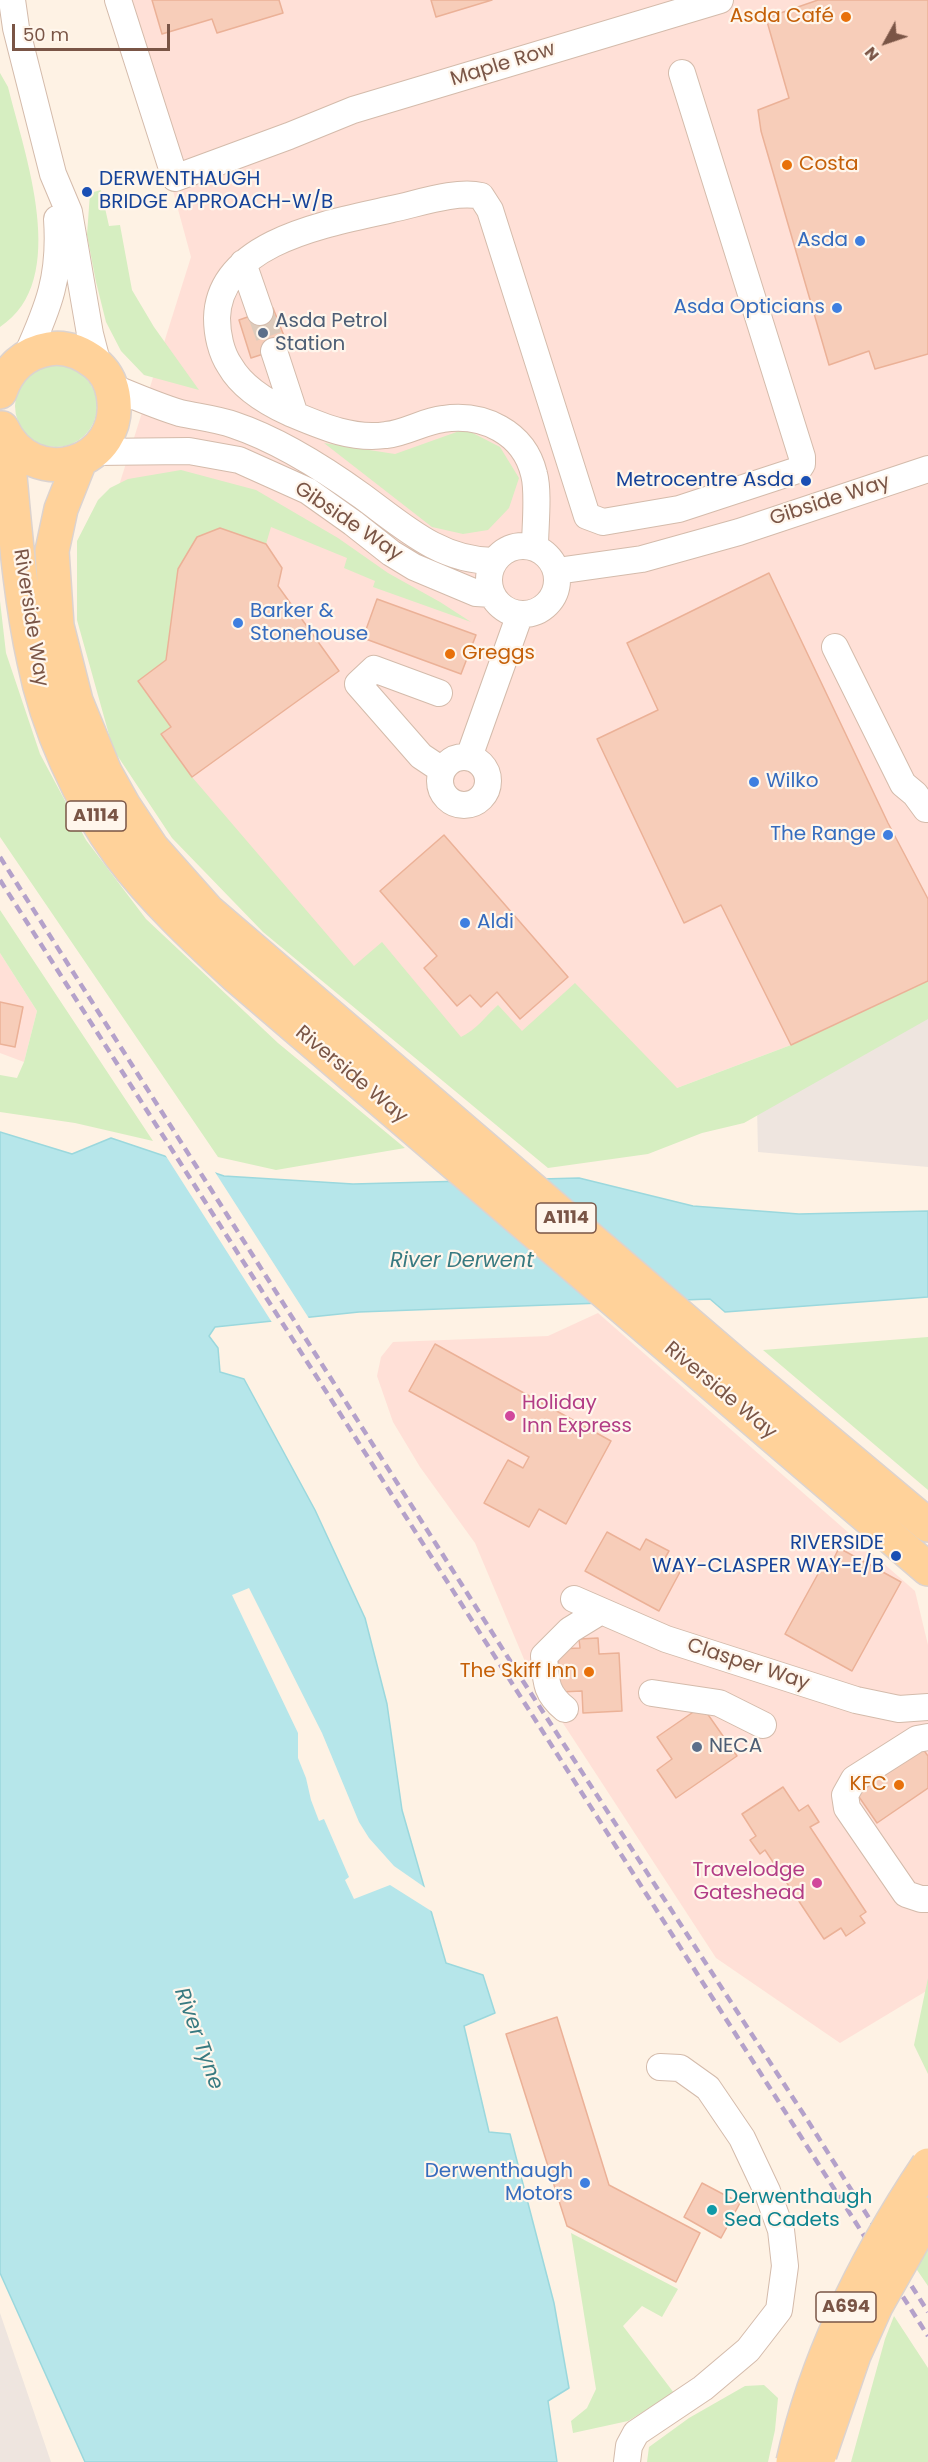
<!DOCTYPE html>
<meta charset="utf-8">
<style>
body{margin:0}
#map{position:relative;width:928px;height:2462px;overflow:hidden;background:#fef2e4;font-family:Poppins,sans-serif}
canvas{display:block}
.north{position:absolute;left:856px;top:12px;width:60px;height:60px;-webkit-text-stroke:4px #fff6ec;paint-order:stroke;rotate:230deg;font-size:16px;font-weight:700;line-height:24px;text-align:center;color:#7a5546}
.north::after{content:'';display:block;margin:auto;width:21px;height:27px;background:#7a5546;clip-path:polygon(50% 0,100% 100%,50% 72%,0 100%)}
.scale{position:absolute;left:12px;top:24px;width:158px;height:27px;box-sizing:border-box;border:3px solid #7a5546;border-top:0;padding-left:8px;font-size:18px;line-height:21px;white-space:nowrap;color:#7a5546;-webkit-text-stroke:4px #fff6ec;paint-order:stroke}
</style>
<div id="map">
<canvas width="928" height="2462"></canvas>
<div class="north">N</div>
<div class="scale">50 m</div>
</div>
<script>
const ctx = document.querySelector('canvas').getContext('2d');
ctx.lineJoin = 'round';
function paint(path, color) { ctx.fillStyle = color; ctx.fill(path, 'evenodd'); }
function trace(path, color, width, dash) { ctx.strokeStyle = color; ctx.lineWidth = width; ctx.lineCap = dash ? 'butt' : 'round'; ctx.setLineDash(dash || []); ctx.stroke(path); }
function write(font, color, halo, rows, align = 'center') {
  ctx.font = font + ' Poppins,sans-serif'; ctx.lineWidth = 4.5; ctx.setLineDash([]); ctx.textBaseline = 'middle'; ctx.strokeStyle = halo; ctx.fillStyle = color; for (const [text, x, y, turn = 0] of rows) {
    ctx.save(); ctx.translate(x, y); ctx.rotate((+turn || 0) * Math.PI / 180); ctx.textAlign = isNaN(turn) ? turn : align; if (halo) ctx.strokeText(text, 0, 0); ctx.fillText(text, 0, 0); ctx.restore();
  }
}
paint(new Path2D(`
 M121,0H928V981L791,1045L677,1088L515,1139L153,759L93,568L191,257Z
 M0,953L37,1011L24,1062L0,1053Z
 M598,1313L915,1591L928,1645V1990L840,2043L716,1958L529,1671L475,1543L420,1467L393,1422L377,1376L381,1357L393,1342L548,1336Z`), '#ffe0d7');
paint(new Path2D(`
 M928,1010V1167L758,1152L757,1107Z
 M0,2313L51,2462H0Z`), '#eee5df');
paint(new Path2D(`
 M0,73L8,87C24,153 72,280 0,327Z
 M101,190L109,226L120,225L132,290L154,327L199,390L144,375L121,351L106,322L96,282L87,235L90,193Z
 M15 406a41 41 0 1 1 82 0a41 41 0 1 1-82 0Z
 M465,429L500,447L519,478L509,508L488,530L463,534L432,527L324,443L395,454Z
 M181,470L256,490L338,538L388,573L440,602L471,622L373,587L375,581L344,568L347,558L271,527L266,544L220,528L197,537L178,569L166,660L138,681L171,727L161,734L192,777L354,966L382,942L461,1037C476,1030 485,1017 498,1005L522,1031L575,983L677,1088L791,1045L928,981V1019L744,1123L702,1133L648,1154L548,1168L263,932L172,838L113,749L77,620V541L98,500L110,488L128,479Z
 M0,601L6,653L40,754L86,840L146,919L278,1043L405,1148L276,1170L218,1157L0,837Z
 M0,910L153,1141L75,1123L0,1112V1075L17,1078L24,1062L37,1011L0,953Z
 M928,1337V1490L763,1350Z
 M928,1978V2074L914,2045Z
 M571,2233L678,2289L662,2317L642,2306L623,2326L674,2393L628,2421L573,2433L571,2421L587,2408L596,2389Z
 M928,2249V2286L915,2267Z
 M894,2316L928,2368V2462H851L885,2339Z
 M764,2385L778,2398L775,2430L768,2462H647L649,2447L689,2418L745,2386Z`), '#d6eec1');
const water = new Path2D(`
 M0,1132L72,1154L111,1138L224,1176L353,1184L579,1178L693,1206L799,1214L928,1211V1297L725,1312L710,1299L359,1312L215,1327L209,1336L218,1348L220,1372L244,1379L315,1510L365,1618L387,1704L402,1810L446,1963L483,1975L495,2013L464,2026L489,2132L510,2134L554,2303L569,2388L548,2401L557,2462H85L0,2273Z`);
paint(water, '#b6e6ea');
trace(water, '#9bd8dd', 1.5);
paint(new Path2D(`
 M164,1153L213,1169L310,1320L273,1324Z
 M249,1588L322,1733L359,1822L369,1838L394,1866L430,1891L436,1914L390,1885L354,1899L345,1880L349,1877L324,1819L319,1821L311,1800L306,1778L298,1758V1733L232,1595Z`), '#fef2e4');
const building = new Path2D(`
 M152,0H279L283,13L217,33L212,19L162,34Z
 M431,0H492L436,17Z
 M818,0H928V354L875,369L869,351L829,365L761,131L758,110L789,98L766,18Z
 M273,308L288,346L251,358L239,320Z
 M220,528L266,544L282,568L278,586L339,671L192,777L161,734L171,727L138,681L166,660L178,569L197,537Z
 M769,573L888,823L928,899V981L791,1045L721,905L684,923L597,739L658,710L627,643Z
 M377,599L476,635L461,674L363,638Z
 M444,835L568,977L520,1019L497,992L481,1007L470,995L457,1006L424,968L437,956L380,891Z
 M0,1002L23,1007L15,1047L0,1044Z
 M435,1344L611,1441L566,1524L539,1509L529,1527L484,1503L508,1460L523,1468L529,1457L409,1391Z
 M607,1532L640,1550L646,1539L669,1551L662,1563L680,1572L659,1611L585,1571Z
 M839,1548L901,1582L852,1671L785,1634L824,1563L830,1566Z
 M598,1638L599,1654L619,1653L622,1711L583,1713L582,1691L560,1692L558,1649L580,1648L579,1639Z
 M702,1706L737,1756L676,1798L657,1770L672,1759L657,1737Z
 M923,1749L928,1756V1788L877,1823L857,1794Z
 M783,1787L799,1811L808,1805L819,1822L810,1827L866,1912L860,1916L865,1923L846,1936L841,1928L824,1939L765,1850L760,1854L750,1840L756,1836L742,1814Z
 M557,2017L609,2185L700,2233L676,2282L567,2226L506,2034Z
 M702,2183L740,2203L721,2238L684,2217Z`);
paint(building, '#f7cdb9');
trace(building, '#ebb197', 1.5);
trace(new Path2D(`
 M260,312L274,351`), '#ddcbbc', 26, [26, 13]);
const minor = new Path2D(`
 M12,0L16,28L53,174L69,212L90,334L98,365
 M118,0L175,178L289,136L353,110L720,0
 M243,263L260,312
 M274,351L295,415
 M26,357C49,306 61,276 57,219
 M112,387C134,396 157,406 180,413C198,417 217,419 234,425C279,440 323,468 362,496C403,526 440,561 494,561
 M94,452L189,451L239,460L308,491L353,523L391,553L414,567L476,593L492,594
 M489 580a34 34 0 1 1 68 0a34 34 0 1 1-68 0Z
 M535,547C535,528 539,492 534,474C524,432 483,413 443,419C424,421 406,433 386,435C352,440 321,426 290,413C268,403 242,387 230,366C221,353 217,334 217,318C219,240 332,223 392,209C417,204 456,190 481,196L490,210L587,516L603,522L679,509L798,470L802,464V457L682,73
 M557,571L642,559L739,532L928,469
 M835,647L903,784L915,794L926,809
 M439,693L374,669L358,684L421,756L442,770
 M440 781a24 24 0 1 1 48 0a24 24 0 1 1-48 0Z
 M469,757L520,614
 M574,1599L666,1639L856,1700L899,1709L928,1707
 M652,1693L719,1703L763,1725
 M565,1709C545,1693 546,1681 544,1656L570,1630L601,1611
 M928,1737L917,1739L854,1779L845,1795L847,1808L906,1894L921,1899H928
 M627,2462L629,2446L636,2433L703,2388L748,2350L779,2310L785,2266L781,2230L767,2191L742,2138L708,2088L680,2068L660,2067`);
const major = new Path2D(`
 M0,392C8,369 24,353 49,349C66,346 82,353 95,363C105,371 111,383 113,394C126,465 32,493 2,428
 M6,436C14,511 18,588 34,661C47,727 80,801 120,855C154,900 195,938 236,976L928,1569
 M80,461L61,509L52,551L57,626L76,701L105,772L124,806L152,848L208,911L738,1366L928,1525`);
trace(minor, '#d4bbab', 28);
trace(major, '#dcd3cf', 36);
trace(minor, '#fff', 26);
trace(major, '#ffd29a', 33);
trace(new Path2D(`
 M0,857L521,1678L808,2121L928,2312
 M0,880L928,2336`), '#b4a1ca', 4.5, [9, 6]);
const majorBridge = new Path2D(`
 M820,2454L854,2355L876,2306L928,2214
 M793,2462C817,2355 867,2256 928,2165`);
trace(majorBridge, '#dcd3cf', 36, []);
trace(majorBridge, '#ffd29a', 33);
for (const [x, y, r, color] of [
 [846,17,6,"#e8710a"],
 [787,165,6,"#e8710a"],
 [87,192,6,"#1a4fb4"],
 [860,241,6,"#3f7fe0"],
 [837,308,6,"#3f7fe0"],
 [263,333,6,"#5c6f8a"],
 [806,481,6,"#1a4fb4"],
 [238,623,6,"#3f7fe0"],
 [450,654,6,"#e8710a"],
 [754,782,6,"#3f7fe0"],
 [888,835,6,"#3f7fe0"],
 [465,923,6,"#3f7fe0"],
 [510,1416,6,"#d1479c"],
 [896,1556,6,"#1a4fb4"],
 [589,1672,6,"#e8710a"],
 [697,1747,6,"#5c6f8a"],
 [899,1785,6,"#e8710a"],
 [817,1883,6,"#d1479c"],
 [585,2183,6,"#3f7fe0"],
 [712,2210,6,"#0f9aa8"]
]) { const dot = new Path2D(); dot.arc(x, y, r, 0, 2 * Math.PI); ctx.fillStyle = color; ctx.fill(dot); trace(dot, '#fff6ec', 2); }
for (const [x, y, w] of [
 [96,816,60],
 [566,1218,60],
 [846,2307,60]
]) { const box = new Path2D(); box.roundRect(x - w / 2, y - 15, w, 30, 4.5); ctx.fillStyle = '#fff6ec'; ctx.fill(box); trace(box, '#7a5546', 1.5); }
write('bold 18px', '#7a5546', null, [
 ["A1114",96,816],
 ["A1114",566,1218],
 ["A694",846,2307]
]);
write('20px', '#c56008', '#fff6ec', [
 ["Asda Café",834,17],
 ["Costa",799,165,"left"],
 ["Greggs",462,654,"left"],
 ["The Skiff Inn",577,1672],
 ["KFC",887,1785]
], 'right');
write('20px', '#7a5546', '#fff6ec', [
 ["Maple Row",503,65,-17],
 ["Gibside Way",830,501,-18],
 ["Gibside Way",348,522,34],
 ["Riverside Way",30,618,81],
 ["Riverside Way",351,1075,40],
 ["Riverside Way",720,1391,40],
 ["Clasper Way",748,1665,18]
]);
write('20px', '#164399', '#fff6ec', [
 ["DERWENTHAUGH",99,180,"left"],
 ["BRIDGE APPROACH-W/B",99,203,"left"],
 ["Metrocentre Asda",794,481],
 ["RIVERSIDE",884,1544],
 ["WAY-CLASPER WAY-E/B",884,1567]
], 'right');
write('20px', '#366cbe', '#fff6ec', [
 ["Asda",848,241],
 ["Asda Opticians",825,308],
 ["Barker &",250,612,"left"],
 ["Stonehouse",250,635,"left"],
 ["Wilko",766,782,"left"],
 ["The Range",876,835],
 ["Aldi",477,923,"left"],
 ["Derwenthaugh",573,2172],
 ["Motors",573,2195]
], 'right');
write('20px', '#4e5e75', '#fff6ec', [
 ["Asda Petrol",275,322],
 ["Station",275,345],
 ["NECA",709,1747]
], 'left');
write('20px', '#b23c85', '#fff6ec', [
 ["Holiday",522,1404],
 ["Inn Express",522,1427],
 ["Travelodge",805,1871,"right"],
 ["Gateshead",805,1894,"right"]
], 'left');
write('20px', '#0d838f', '#fff6ec', [
 ["Derwenthaugh",724,2198],
 ["Sea Cadets",724,2221]
], 'left');
write('italic 21px', '#387a81', '#fff6ec', [
 ["River Derwent",462,1262],
 ["River Tyne",198,2039,70]
]);
</script>
